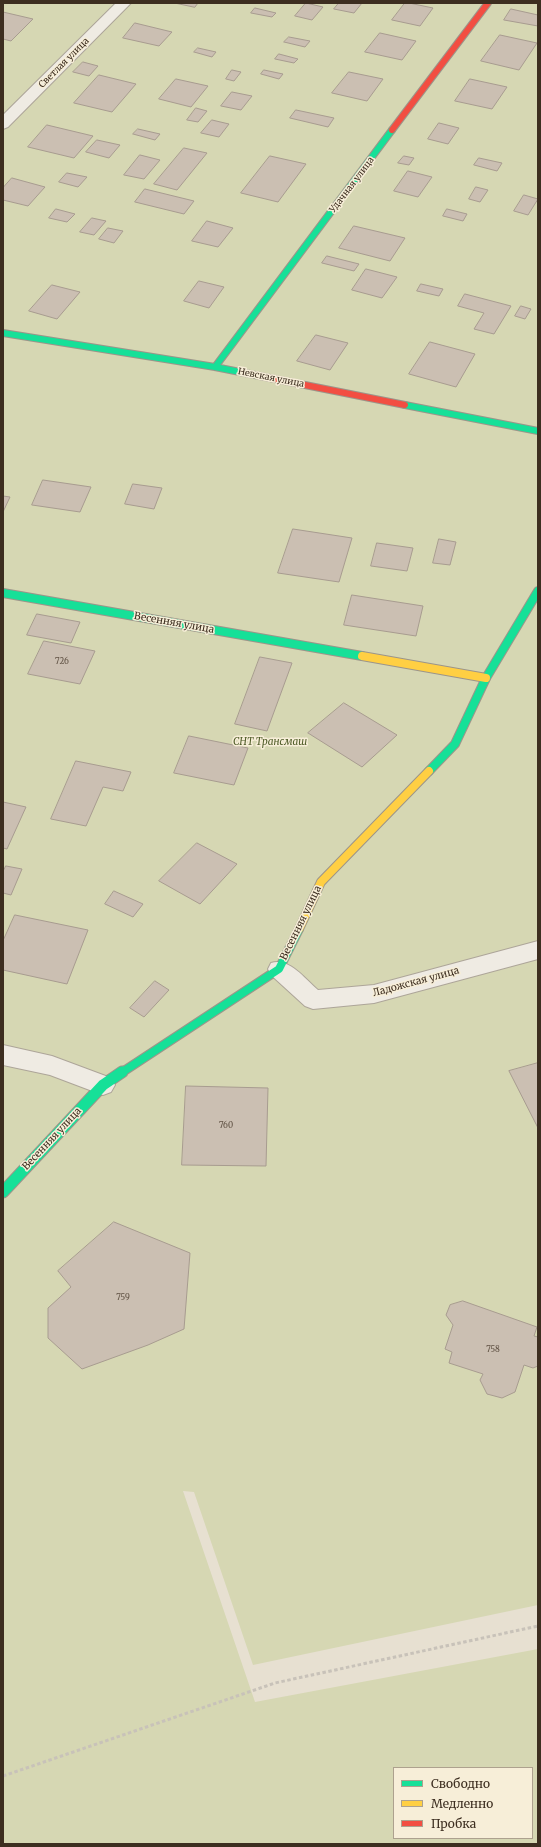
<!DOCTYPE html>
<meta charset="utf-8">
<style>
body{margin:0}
#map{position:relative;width:541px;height:1847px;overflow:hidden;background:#e7e0d1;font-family:Merriweather,serif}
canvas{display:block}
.frame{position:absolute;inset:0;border:4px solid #3d2e20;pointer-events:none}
.legend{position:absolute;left:393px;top:1767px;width:140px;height:72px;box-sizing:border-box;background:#f7eed8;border:1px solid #ada18e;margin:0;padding:5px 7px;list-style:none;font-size:12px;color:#3d2e20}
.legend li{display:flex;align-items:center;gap:8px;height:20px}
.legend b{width:20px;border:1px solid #ada18e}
</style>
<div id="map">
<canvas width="541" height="1847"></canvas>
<div class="frame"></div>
<ul class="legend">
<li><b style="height:5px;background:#16e098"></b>Свободно</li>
<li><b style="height:5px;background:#ffcf43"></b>Медленно</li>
<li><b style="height:5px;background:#f24e42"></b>Пробка</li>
</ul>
</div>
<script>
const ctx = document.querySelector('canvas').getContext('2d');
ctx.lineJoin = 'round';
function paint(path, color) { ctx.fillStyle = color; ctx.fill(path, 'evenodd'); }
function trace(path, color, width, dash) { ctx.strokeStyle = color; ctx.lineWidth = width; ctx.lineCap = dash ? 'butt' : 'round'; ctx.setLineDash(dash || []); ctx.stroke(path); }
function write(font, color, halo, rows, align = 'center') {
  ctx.font = font + ' Merriweather,serif'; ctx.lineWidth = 3; ctx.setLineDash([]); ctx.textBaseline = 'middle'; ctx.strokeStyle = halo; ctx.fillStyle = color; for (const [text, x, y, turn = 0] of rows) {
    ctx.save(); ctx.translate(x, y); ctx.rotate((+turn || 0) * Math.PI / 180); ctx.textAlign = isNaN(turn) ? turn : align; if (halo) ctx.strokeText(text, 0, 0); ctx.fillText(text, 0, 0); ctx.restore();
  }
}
paint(new Path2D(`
 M3,3H538V1605L253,1665L194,1492L183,1491L255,1702L538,1649V1844H3ZM394,1768H532V1838H394Z`), '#d6d7b3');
const building = new Path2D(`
 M175,3H198L195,7Z
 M306,3L323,7L312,20L295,16Z
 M339,3H362L354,13L334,9Z
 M405,3H409L433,8L420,26L392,20Z
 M255,8L276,13L272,17L251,13Z
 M511,9L538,15V26L504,20Z
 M3,12L33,19L11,41L3,39Z
 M135,23L172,32L159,46L123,38Z
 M380,33L416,41L402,60L365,52Z
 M500,35L537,43L519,70L481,61Z
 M289,37L310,41L305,47L284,42Z
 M198,48L216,52L212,57L194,52Z
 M279,54L298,59L294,63L275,59Z
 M83,62L98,66L89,76L73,72Z
 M232,70L241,72L234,81L226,79Z
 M264,70L283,74L279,79L261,74Z
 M349,72L383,79L367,101L332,93Z
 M99,75L136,84L112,112L74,103Z
 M176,79L208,86L191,107L159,99Z
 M470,79L507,87L492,109L455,101Z
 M232,92L252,96L241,110L221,106Z
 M196,108L207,111L198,122L187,120Z
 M296,110L334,118L328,127L290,118Z
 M212,120L229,124L219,137L201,133Z
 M439,123L459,128L448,144L428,139Z
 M47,125L93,136L74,158L28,147Z
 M138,129L160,134L155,140L133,134Z
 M97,140L120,145L109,158L86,152Z
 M184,148L207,153L177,190L154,184Z
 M140,155L160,160L144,179L124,175Z
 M270,156L306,164L278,202L241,193Z
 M404,156L414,158L409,165L398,163Z
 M479,158L502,163L497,171L474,165Z
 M408,171L432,177L418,197L394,191Z
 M67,173L87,177L78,187L59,182Z
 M12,178L45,187L28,206L3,200V188Z
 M476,187L488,190L480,202L469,199Z
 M145,189L194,201L184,214L135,202Z
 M524,195L538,199L528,215L514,211Z
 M56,209L75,214L67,222L49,218Z
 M447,209L467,214L463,221L443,216Z
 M92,218L106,221L94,235L80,232Z
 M207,221L233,228L218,247L192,241Z
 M354,226L405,238L390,261L339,248Z
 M108,228L123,231L114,243L99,239Z
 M327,256L359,264L354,271L322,263Z
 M366,269L397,277L382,298L352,290Z
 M199,281L224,287L209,308L184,301Z
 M421,284L443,289L439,296L417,291Z
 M52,285L80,292L57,319L29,311Z
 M465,294L511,306L494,334L474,329L484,313L458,306Z
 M521,306L531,309L525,319L515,316Z
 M316,335L348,343L330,370L297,361Z
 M430,342L475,354L456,387L409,374Z
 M43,480L91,487L80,512L32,505Z
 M133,484L162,488L154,509L125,504Z
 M3,496L10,497L3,512Z
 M293,529L352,538L339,582L278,573Z
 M439,539L456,542L450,565L433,563Z
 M377,543L413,548L407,571L371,566Z
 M352,595L423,606L416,636L344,625Z
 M37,614L80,622L71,643L27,635Z
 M44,641L95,651L80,684L28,674Z
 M260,657L292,663L267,731L235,724Z
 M344,703L397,735L362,767L308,733Z
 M189,736L248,748L234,785L174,773Z
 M76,761L131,772L123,791L103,787L86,826L51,819Z
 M3,802L26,807L7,849L3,848Z
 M197,843L237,864L200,904L159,881Z
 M6,866L22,869L11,895L3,893V872Z
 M114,891L143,904L133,917L105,904Z
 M15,915L88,930L67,984L3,970V941Z
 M155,981L169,990L144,1017L130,1008Z
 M538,1063V1128L509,1071Z
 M186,1086L268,1088L266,1166L182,1165Z
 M114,1222L190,1253L184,1329L148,1345L82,1369L48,1338V1308L71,1287L58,1271Z
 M463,1301L537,1327L534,1336L538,1337V1366L533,1368L524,1365L515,1392L502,1398L487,1394L480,1380L483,1374L449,1363L452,1352L445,1349L453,1325L446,1315L450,1305Z`);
paint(building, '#cbbfb2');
trace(building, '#a89c90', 1);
const street = new Path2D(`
 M116,3H131L8,127L3,129V115Z
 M538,941V959L374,1003L313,1009L305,1006L271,975L268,969L271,963C289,957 305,979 318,990L374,985Z
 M3,1045L52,1056L111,1078L115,1085L111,1092L103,1095L50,1075L3,1065Z`);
const fastFar2 = new Path2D(`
 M3,333L215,367L265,377
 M215,367L392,130
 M405,405L538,431`);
const fastFar1 = new Path2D(`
 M3,593L362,656
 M429,771L455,744L486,678L538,591
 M121,1073L279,969L299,929`);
const fast = new Path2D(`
 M3,1192L103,1085L122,1072`);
const slow = new Path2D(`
 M362,656L486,678
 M299,929L321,882L429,771`);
const jam = new Path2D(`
 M392,130L488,3
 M265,377L405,405`);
trace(street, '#ada599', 2);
trace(fastFar2, '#9c958a', 8);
trace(fastFar1, '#9c958a', 10);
trace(fast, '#9c958a', 13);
trace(slow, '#9c958a', 10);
trace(jam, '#9c958a', 8);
trace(new Path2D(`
 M3,1776L275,1683L538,1626`), '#c8c2b9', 3, [3.5, 2.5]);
paint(street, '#efebe3');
trace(fastFar2, '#16e098', 6);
trace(fastFar1, '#16e098', 8);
trace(fast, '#16e098', 11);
trace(slow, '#ffcf43', 8);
trace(jam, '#f24e42', 6);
write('8px', '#605244', null, [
 ["726",62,662],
 ["760",226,1126],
 ["759",123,1298],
 ["758",493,1350]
]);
write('9px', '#3d2e20', '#f7eed8', [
 ["Светлая улица",64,63,-45],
 ["Удачная улица",352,185,-53],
 ["Невская улица",271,378,11]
]);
write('10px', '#3d2e20', '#f7eed8', [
 ["Весенняя улица",174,623,10],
 ["Весенняя улица",301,923,-64],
 ["Ладожская улица",416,982,-15],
 ["Весенняя улица",52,1139,-47]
]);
write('italic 10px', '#4d5a26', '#f7eed8', [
 ["СНТ Трансмаш",270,742]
]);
</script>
